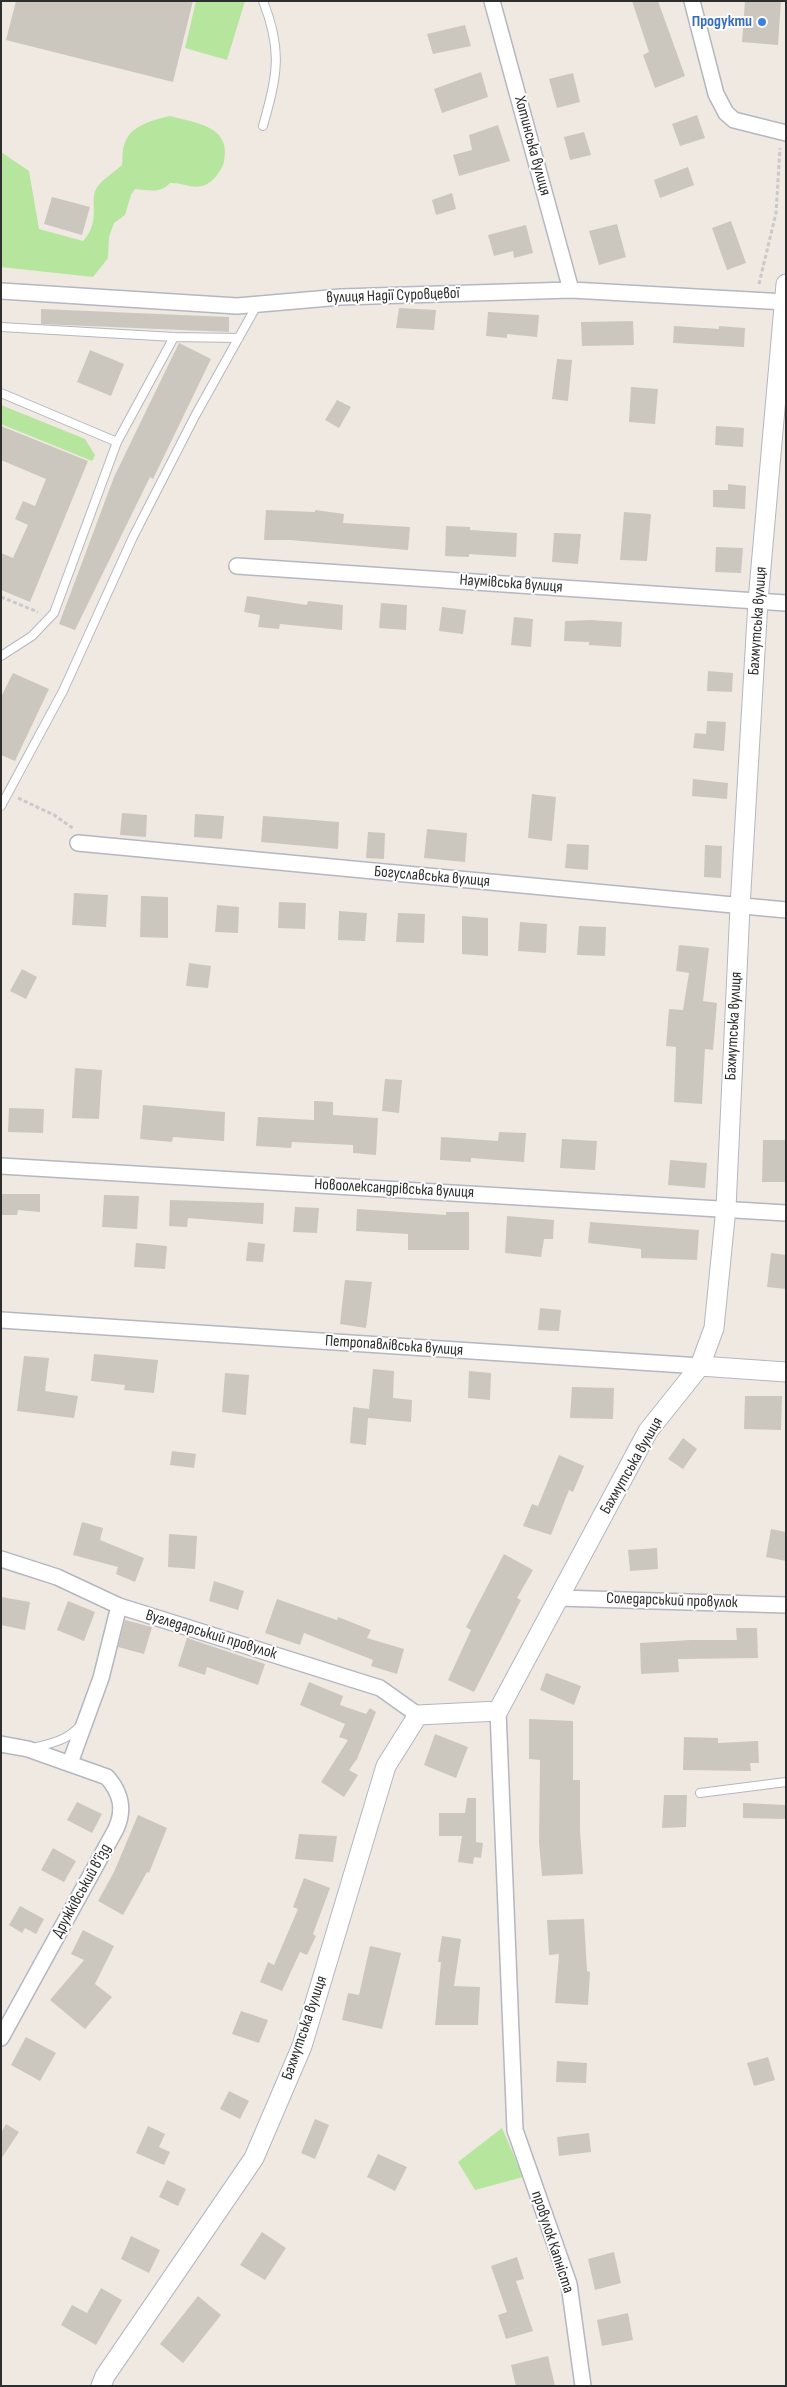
<!DOCTYPE html>
<meta charset="utf-8">
<style>
body{margin:0}
#map{position:relative;width:787px;height:2387px;overflow:hidden;background:#efe9e1;font-family:"Sofia Sans Condensed",sans-serif}
canvas{display:block}
.frame{position:absolute;inset:0;border:2px solid #2e2e2e;pointer-events:none}
</style>
<div id="map">
<canvas width="787" height="2387"></canvas>
<div class="frame"></div>
</div>
<script>
const ctx = document.querySelector('canvas').getContext('2d');
ctx.lineJoin = 'round';
function paint(path, color) { ctx.fillStyle = color; ctx.fill(path, 'evenodd'); }
function trace(path, color, width, dash) { ctx.strokeStyle = color; ctx.lineWidth = width; ctx.lineCap = dash ? 'butt' : 'round'; ctx.setLineDash(dash || []); ctx.stroke(path); }
function write(font, color, halo, rows, align = 'center') {
  ctx.font = font + ' "Sofia Sans Condensed",sans-serif'; ctx.lineWidth = 4; ctx.setLineDash([]); ctx.textBaseline = 'middle'; ctx.strokeStyle = halo; ctx.fillStyle = color; for (const [text, x, y, turn = 0] of rows) {
    ctx.save(); ctx.translate(x, y); ctx.rotate((+turn || 0) * Math.PI / 180); ctx.textAlign = isNaN(turn) ? turn : align; if (halo) ctx.strokeText(text, 0, 0); ctx.fillText(text, 0, 0); ctx.restore();
  }
}
paint(new Path2D(`
 M196,1H245L227,60L185,48Z
 M170,116C196,123 232,126 224,162C222,170 213,182 205,185C193,190 182,182 170,183C160,194 149,190 135,189L131,195L125,215L114,223L109,237L108,258L93,277L1,267V152L29,171L39,229L83,241C103,219 87,200 98,186C104,178 115,172 122,165C123,159 122,151 124,145C130,125 153,120 170,116Z
 M1,405L85,439L95,455L92,461L1,424Z
 M502,2128L523,2177L475,2190L458,2162Z`), '#b6e59e');
paint(new Path2D(`
 M16,1H193L173,82L6,40Z
 M632,1H658L685,76L655,88L643,55L649,52Z
 M745,1H781L778,45L742,42Z
 M465,25L471,46L433,54L427,34Z
 M481,72L488,97L442,113L434,89Z
 M573,73L580,102L557,108L549,79Z
 M697,115L705,138L680,146L672,124Z
 M498,125L510,161L459,176L453,155L472,150L469,135Z
 M584,132L591,155L570,160L564,137Z
 M688,167L694,185L660,198L654,180Z
 M452,193L456,209L436,215L432,200Z
 M52,197L90,207L82,235L44,224Z
 M731,221L746,263L727,270L712,228Z
 M617,224L626,257L599,265L589,231Z
 M526,225L533,253L514,258L513,251L494,256L488,235Z
 M399,308L436,310L434,330L396,328Z
 M41,309L229,317V332L41,324Z
 M488,312L539,315L537,337L507,334V338L486,336Z
 M633,321L634,345L582,346L581,322Z
 M674,326L719,329V326L745,328L744,347L673,343Z
 M179,343L211,359L153,479L150,477L75,630L59,624L114,477Z
 M90,350L124,364L111,396L77,382Z
 M557,359L572,360L568,401L552,399Z
 M631,387L658,389L655,424L629,422Z
 M337,400L351,407L339,428L325,420Z
 M1,426L88,461L30,602L1,590V553L13,558L28,525L15,519L23,501L35,506L46,479L1,460Z
 M716,426L744,428L743,447L715,445Z
 M728,484L746,486L745,509L713,507V490H728Z
 M266,510L315,512V510L344,514L343,523L410,527L408,550L290,540H264Z
 M624,512L651,514L647,561L620,560Z
 M446,526L470,527V530L517,533L516,557L469,554V557L445,556Z
 M554,533L581,534L578,564L552,562Z
 M716,547L743,548L741,573L715,572Z
 M247,596L307,605L308,601L343,605L342,630L280,624L279,629L258,627L260,615L244,612Z
 M381,603L407,605L406,630L379,628Z
 M442,607L466,610L463,634L439,631Z
 M514,617L533,619L531,647L511,645Z
 M591,620L622,622L621,647L589,645V642L564,641L565,621Z
 M708,671L733,673L732,692L707,691Z
 M13,673L49,689L15,761L1,755V697Z
 M707,721L726,722L724,751L693,748L695,733L706,734Z
 M693,779L728,783L727,799L692,796Z
 M532,794L556,797L552,841L528,838Z
 M122,813L147,815L146,837L120,835Z
 M195,814L224,816L222,839L194,837Z
 M263,816L339,822L338,849L261,842Z
 M427,829L467,833L465,862L424,858Z
 M368,832L385,833L384,859L366,858Z
 M567,844L589,845L588,870L565,868Z
 M705,845L722,846L721,878L704,877Z
 M74,893L108,895L106,927L72,925Z
 M141,896L168,897V938L140,937Z
 M279,902L306,903L305,929L278,928Z
 M217,905L239,907L238,933L215,932Z
 M339,911L367,913L365,941L338,940Z
 M398,913L425,914L424,943L396,942Z
 M462,916L488,918V956L462,954Z
 M520,922L547,924L546,953L518,951Z
 M579,926L606,927L605,956L577,955Z
 M679,945L709,948L703,1001L717,1003L713,1050L705,1049L702,1104L674,1102L676,1047L666,1046L669,1009L683,1010L689,973L676,971Z
 M189,963L211,966L208,988L186,986Z
 M22,969L37,977L26,999L10,991Z
 M75,1068L102,1070L99,1119L72,1118Z
 M385,1079L402,1080L399,1113L382,1111Z
 M314,1101L333,1102V1115L378,1118L376,1155L353,1153V1145L292,1142L291,1148L256,1146L258,1117L314,1120Z
 M143,1105L225,1112L224,1141L173,1137L172,1142L140,1139Z
 M9,1108L44,1109L43,1133L8,1132Z
 M499,1132L526,1133L524,1162L471,1158V1162L440,1160L441,1137L498,1141Z
 M562,1139L597,1141L595,1170L560,1168Z
 M763,1140H786V1182H762Z
 M670,1160L707,1163L705,1188L668,1185Z
 M1,1194H40V1212L18,1210L17,1215H1Z
 M104,1195L139,1196L137,1229L102,1227Z
 M170,1200L264,1203L263,1224L188,1218L187,1227L169,1226Z
 M295,1207L319,1208L317,1233L293,1232Z
 M357,1209L446,1215V1212H469V1250H408V1234L356,1231Z
 M507,1216L554,1220L553,1239H544L541,1257L505,1253Z
 M590,1222L699,1230L697,1260L641,1258V1249L588,1243Z
 M248,1242L265,1244L263,1262L246,1261Z
 M136,1243L167,1246L165,1269L134,1267Z
 M771,1253L786,1255V1289L767,1287Z
 M345,1280L372,1282L366,1328L340,1324Z
 M540,1308L561,1310L559,1331L538,1330Z
 M94,1354L158,1360L154,1393L124,1390L125,1385L91,1381Z
 M24,1356L49,1358L45,1391L78,1396L74,1418L17,1411Z
 M373,1369L394,1371L393,1398L412,1400L411,1422L368,1418L366,1445L350,1443L353,1407L369,1409Z
 M469,1371L491,1373L490,1400L468,1398Z
 M225,1373L249,1375L246,1415L222,1412Z
 M572,1387L614,1388L613,1419L570,1418Z
 M745,1396H782L781,1430L744,1429Z
 M683,1438L697,1449L683,1469L668,1459Z
 M172,1451L196,1454L194,1468L170,1465Z
 M559,1455L584,1466L573,1492L569,1490L551,1535L523,1526L532,1504L538,1506Z
 M82,1522L103,1528L100,1540L144,1558L135,1582L116,1574L118,1567L73,1555Z
 M771,1529L786,1532V1561L766,1557Z
 M169,1534L197,1536L195,1569L168,1567Z
 M657,1548L658,1569L630,1571L628,1550Z
 M504,1554L533,1570L517,1598L521,1600L474,1692L448,1680L471,1630L466,1627Z
 M214,1581L244,1591L238,1610L209,1601Z
 M1,1597L30,1602L25,1630L1,1625Z
 M277,1599L337,1620L338,1617L371,1630L367,1638L404,1649L397,1674L371,1666L373,1660L304,1633L300,1645L265,1633Z
 M68,1601L95,1612L84,1641L57,1630Z
 M125,1620L152,1627L144,1654L118,1647Z
 M736,1628H757L758,1658L678,1659L679,1672L641,1674L640,1643L691,1640H737Z
 M187,1638L265,1664L258,1685L207,1667L205,1675L178,1666Z
 M546,1673L581,1686L574,1705L540,1690Z
 M309,1682L343,1696L340,1705L366,1714L370,1708L376,1712L357,1759L349,1770L358,1775L344,1797L321,1782L348,1740L339,1737L345,1724L300,1705Z
 M529,1719L573,1721V1780H580V1830L583,1874L542,1876L539,1842L540,1760L529,1759Z
 M435,1734L468,1747L456,1778L424,1765Z
 M684,1737L718,1738V1743L758,1741L759,1763H750L751,1771L683,1770Z
 M664,1795H687L686,1827L662,1828Z
 M467,1798H476V1842L483,1843L481,1858L474,1857L473,1864L458,1862L462,1836H439V1813H465Z
 M77,1802L102,1814L92,1833L67,1820Z
 M743,1803L786,1805V1819L743,1818Z
 M138,1815L167,1828L149,1873L147,1872L123,1915L98,1901L114,1872Z
 M299,1834L337,1836L333,1862L295,1859Z
 M53,1848L76,1861L64,1882L41,1870Z
 M304,1878L330,1888L313,1934L316,1936L307,1955L300,1952L282,1991L260,1982L268,1962L274,1965L298,1909L293,1907Z
 M20,1906L44,1919L36,1934L25,1928L22,1933L9,1925Z
 M584,1919L587,1971L590,1972L588,2005L555,2003L559,1954L549,1955L547,1920Z
 M83,1930L114,1946L95,1984L112,1997L85,2029L50,2000L84,1960L71,1954Z
 M442,1936L461,1939L454,1986L480,1987L478,2025H435L441,1962H438Z
 M370,1946L401,1953L382,2029L342,2020L348,1993L359,1995Z
 M241,2011L268,2020L259,2043L232,2034Z
 M26,2037L56,2053L40,2081L11,2065Z
 M768,2057L775,2080L754,2086L747,2063Z
 M557,2061L587,2063L586,2083L556,2082Z
 M229,2091L249,2101L240,2119L220,2109Z
 M315,2119L329,2125L315,2159L301,2153Z
 M6,2124L19,2132L1,2159V2133Z
 M148,2126L165,2134L159,2147L170,2152L164,2165L136,2153Z
 M589,2133L591,2152L559,2156L557,2137Z
 M378,2154L407,2167L395,2191L367,2177Z
 M167,2180L186,2189L178,2206L159,2197Z
 M262,2232L286,2248L265,2280L240,2265Z
 M131,2236L160,2250L149,2273L121,2259Z
 M614,2252L621,2283L595,2290L588,2259Z
 M517,2257L524,2279L516,2281L533,2331L506,2339L498,2315L507,2312L491,2266Z
 M101,2288L122,2300L96,2345L61,2325L72,2305L87,2313Z
 M198,2296L221,2315L183,2363L160,2344Z
 M628,2313L633,2340L602,2346L597,2320Z
 M548,2356L555,2386H516L511,2365Z`), '#cbc7bf');
const service = new Path2D(`
 M263,126C277,76 283,51 263,1
 M1,327L174,337L239,338
 M1,393L117,442
 M1,656L32,636L54,613L117,442L174,337
 M1,806L63,691L133,537L195,416L257,305
 M33,1748C52,1743 66,1741 80,1726
 M700,1793L786,1782`);
const minor = new Path2D(`
 M492,1L571,290
 M692,1L716,94L726,113L734,120L786,133
 M1,291L237,306L341,297L571,290L786,302
 M237,566L786,603
 M78,843L786,910
 M1,1166L786,1213
 M1,1320L700,1366
 M1,1559L57,1577L119,1606L380,1688L418,1715
 M559,1598L786,1605
 M498,1711L515,2130L569,2284L583,2386
 M1,1744L28,1749L107,1777C121,1793 125,1809 116,1829L1,2038
 M70,1763L101,1678L119,1606`);
const tertiary = new Path2D(`
 M700,1366L786,1372
 M101,2386L105,2376L254,2158L302,2046L386,1766L418,1715L498,1711L648,1431L700,1366L714,1328L726,1208L740,907L758,601L786,284`);
trace(service, '#b4b7c1', 10);
trace(minor, '#b4b7c1', 18);
trace(tertiary, '#b4b7c1', 21);
trace(new Path2D(`
 M759,284L776,213L780,148
 M1,597L38,612
 M18,798L54,815L74,829`), '#c9c9c9', 3, [4, 2.5]);
trace(service, '#fff', 8);
trace(minor, '#fff', 15);
trace(tertiary, '#fff', 19);
for (const [x, y, r, color] of [
 [762,22,5,"#3f7fe0"]
]) { const dot = new Path2D(); dot.arc(x, y, r, 0, 2 * Math.PI); ctx.fillStyle = color; ctx.fill(dot); trace(dot, '#fff', 2); }
write('bold 16px', '#366cbe', '#fff', [
 ["Продукти",752,22]
], 'right');
write('16px', '#2e2e2e', '#fff', [
 ["Хотинська вулиця",532,146,75],
 ["вулиця Надії Суровцевої",393,296,-2],
 ["Наумівська вулиця",511,584,4],
 ["Бахмутська вулиця",758,621,-86],
 ["Богуславська вулиця",432,877,5],
 ["Бахмутська вулиця",734,1026,-87],
 ["Новоолександрівська вулиця",394,1189,3],
 ["Петропавлівська вулиця",394,1346,4],
 ["Бахмутська вулиця",632,1466,-60],
 ["Соледарський провулок",672,1601,2],
 ["Вугледарський провулок",211,1635,17],
 ["Дружківський в’їзд",82,1891,-61],
 ["Бахмутська вулиця",305,2028,-71],
 ["провулок Капніста",552,2242,72]
]);
</script>
